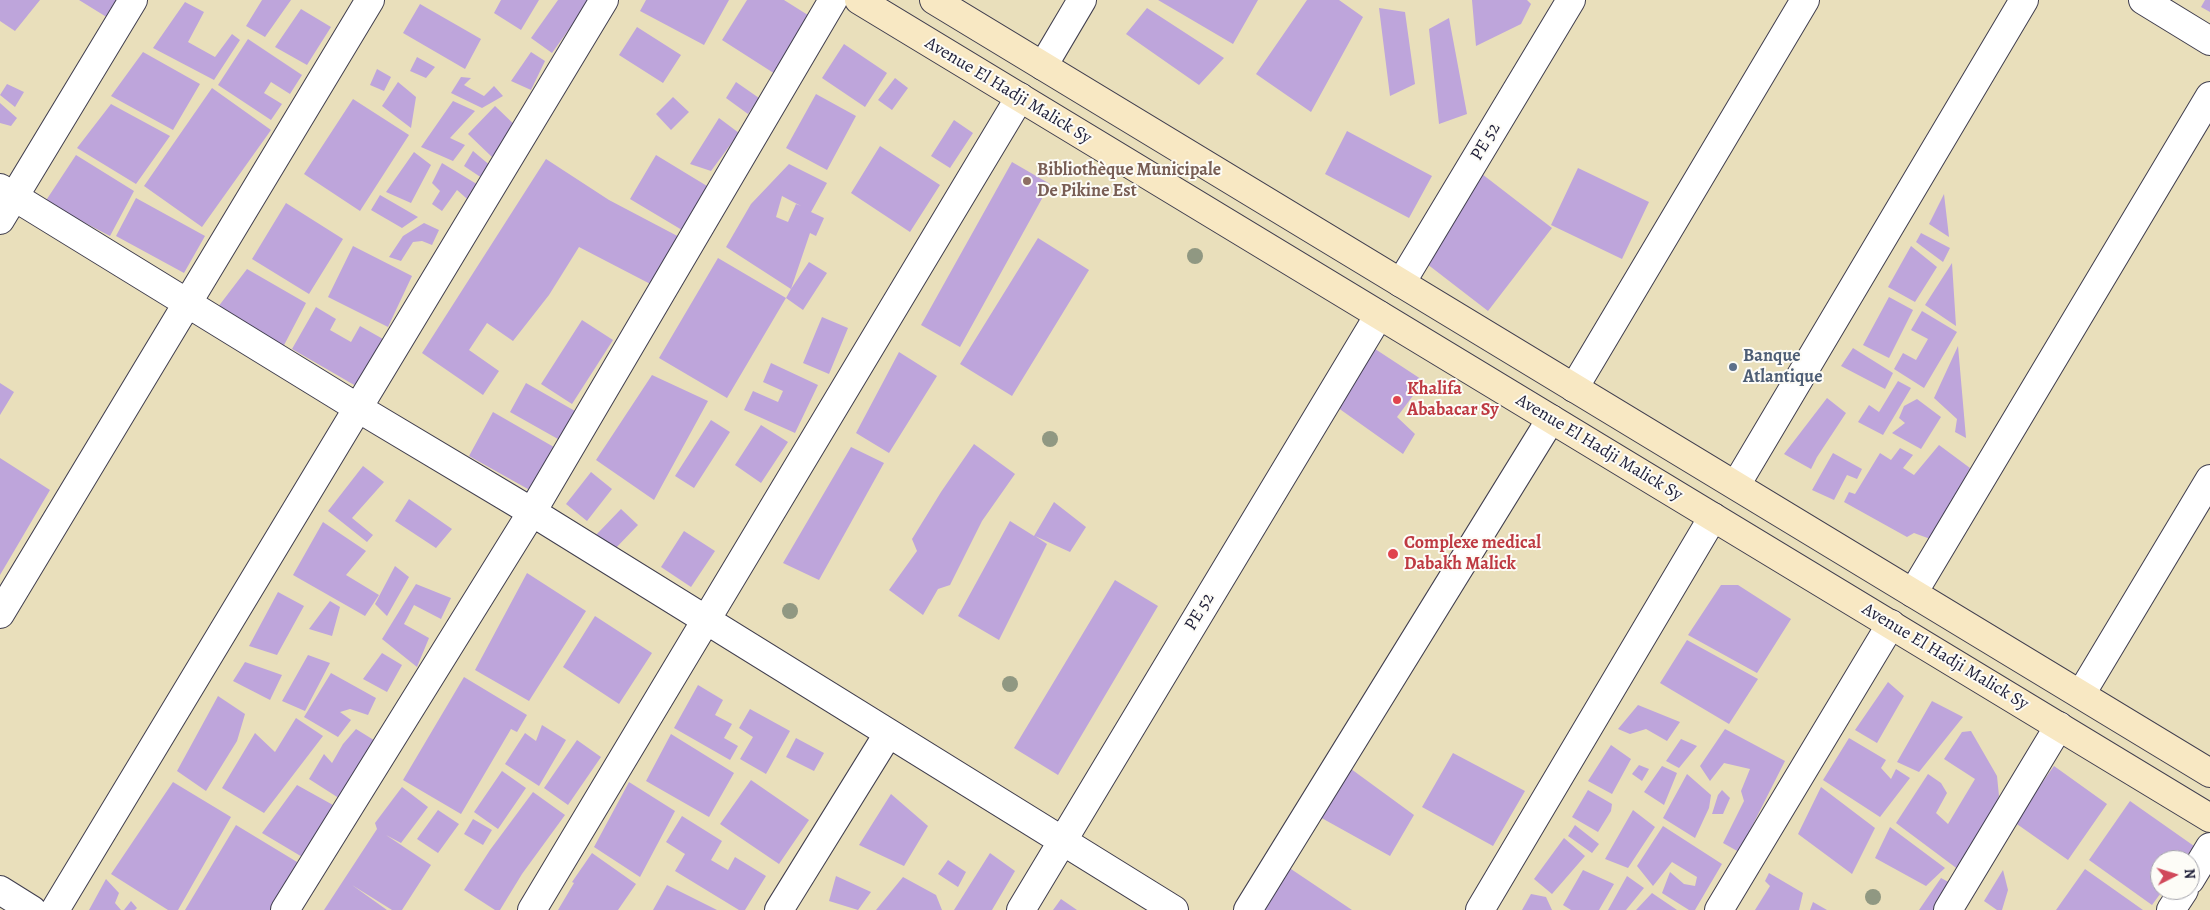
<!DOCTYPE html>
<meta charset="utf-8">
<style>
body{margin:0}
#map{position:relative;width:2210px;height:910px;overflow:hidden;background:#e9dfbb;font-family:Alegreya,serif}
canvas{display:block}
.north{position:absolute;left:2150px;top:850px;width:50px;height:50px;box-sizing:border-box;background:#fdfcf7;border:1px solid #a5a5ac;border-radius:50%;rotate:85deg;font-size:14px;font-weight:700;line-height:20px;text-align:center;color:#22223b}
.north::after{content:'';display:block;margin:auto;width:18px;height:22px;background:#d1495b;clip-path:polygon(50% 0,100% 100%,50% 72%,0 100%)}
</style>
<div id="map">
<canvas width="2210" height="910"></canvas>
<div class="north">N</div>
</div>
<script>
const ctx = document.querySelector('canvas').getContext('2d');
ctx.lineJoin = 'round';
function paint(path, color) { ctx.fillStyle = color; ctx.fill(path, 'evenodd'); }
function trace(path, color, width, dash) { ctx.strokeStyle = color; ctx.lineWidth = width; ctx.lineCap = dash ? 'butt' : 'round'; ctx.setLineDash(dash || []); ctx.stroke(path); }
function write(font, color, halo, rows, align = 'center') {
  ctx.font = font + ' Alegreya,serif'; ctx.lineWidth = 4; ctx.setLineDash([]); ctx.textBaseline = 'middle'; ctx.strokeStyle = halo; ctx.fillStyle = color; for (const [text, x, y, turn = 0] of rows) {
    ctx.save(); ctx.translate(x, y); ctx.rotate((+turn || 0) * Math.PI / 180); ctx.textAlign = isNaN(turn) ? turn : align; if (halo) ctx.strokeText(text, 0, 0); ctx.fillText(text, 0, 0); ctx.restore();
  }
}
paint(new Path2D(`
 M0,0H40L15,31L0,21Z
 M79,0H126L113,21Z
 M262,0H291L265,37L246,26Z
 M501,0H539L521,30L494,13Z
 M558,0H590L552,53L531,38Z
 M646,0H729L704,45L640,11Z
 M747,0H784L819,22L783,79L722,40Z
 M1158,0H1258L1233,44Z
 M1307,0H1339L1363,17L1311,112L1256,74Z
 M1472,0H1527L1531,4L1521,24L1476,46Z
 M2205,0H2210V12L2201,7Z
 M185,2L204,12L188,42L215,57L232,34L240,40L214,80L153,48Z
 M420,4L481,39L465,69L403,33Z
 M1147,8L1224,58L1199,85L1126,34Z
 M1379,8L1405,12L1415,84L1390,96Z
 M301,9L331,27L307,65L275,47Z
 M1449,18L1467,114L1439,124L1429,29Z
 M637,27L681,55L663,83L619,55Z
 M248,39L302,75L290,94L271,82L264,93L282,104L271,120L218,85Z
 M844,44L887,73L865,107L822,78Z
 M143,52L200,84L173,130L111,96Z
 M531,52L545,61L531,90L511,81Z
 M417,57L435,67L426,78L410,71Z
 M377,69L391,77L384,91L370,85Z
 M461,77L471,78L464,85L484,96L494,86L503,96L482,108L451,93Z
 M895,78L908,88L892,110L878,100Z
 M398,82L416,97L411,128L382,106Z
 M736,82L759,98L748,114L726,98Z
 M7,84L24,92L15,107L0,95Z
 M212,88L271,130L202,227L144,186Z
 M816,94L856,116L827,170L786,148Z
 M673,97L689,112L671,130L656,114Z
 M353,99L409,135L360,211L304,174Z
 M453,101L475,111L450,138L465,145L453,161L421,147Z
 M0,103L17,118L11,126L0,123Z
 M111,104L170,136L136,184L77,148Z
 M495,106L519,129L492,157L468,134Z
 M719,118L739,133L711,171L690,164Z
 M954,120L973,133L950,168L931,156Z
 M1347,131L1432,176L1409,218L1325,174Z
 M880,146L940,185L910,232L851,193Z
 M473,151L492,167L485,180L464,166Z
 M414,152L431,165L411,203L386,192Z
 M76,155L134,191L110,236L45,202Z
 M656,155L707,186L682,230L630,199Z
 M546,159L609,200L685,240L660,289L579,247L549,295L513,341L487,323L469,350L499,371L483,395L422,353Z
 M1012,162L1050,184L960,347L921,325Z
 M442,163L480,186L474,205L457,190L442,211L432,204L440,191L432,183Z
 M789,164L827,183L811,212L824,218L816,236L810,233L791,289L809,262L827,273L803,310L786,298L791,289L726,247L751,204ZM782,196L801,206L796,204L788,222L776,217Z
 M1578,168L1649,202L1622,259L1551,225Z
 M1482,174L1552,228L1488,311L1418,257Z
 M1944,194L1949,237L1929,224Z
 M380,195L418,217L402,228L371,210Z
 M136,198L205,236L184,273L116,236Z
 M286,203L343,239L309,294L252,259Z
 M424,223L439,230L432,245L422,241L413,242L401,261L389,257L403,236Z
 M1921,233L1950,248L1943,262L1916,242Z
 M1038,238L1089,270L1012,396L960,364Z
 M353,246L412,276L388,327L328,297Z
 M1911,246L1937,267L1915,302L1888,287Z
 M718,258L786,298L727,398L659,358Z
 M1952,263L1956,326L1925,305Z
 M247,269L306,303L282,349L218,307Z
 M1889,297L1913,310L1889,358L1863,345Z
 M316,307L336,319L330,330L351,342L360,326L383,339L356,386L292,349Z
 M1922,311L1957,332L1924,388L1894,369L1903,353L1916,360L1928,339L1911,330Z
 M822,317L848,328L829,374L803,363Z
 M582,320L613,340L572,404L541,384Z
 M1366,343L1424,381L1397,417L1415,434L1403,454L1334,405Z
 M1958,346L1966,438L1955,432L1957,419L1934,398Z
 M1853,348L1893,373L1885,389L1841,366Z
 M899,352L937,376L889,453L856,433Z
 M771,363L818,385L795,433L744,410L753,391L778,402L783,391L763,382Z
 M652,375L708,401L654,500L596,460Z
 M1898,381L1911,388L1883,435L1858,422L1869,405L1879,412Z
 M0,383L14,392L0,415Z
 M526,383L582,415L565,443L510,412Z
 M1827,398L1846,413L1817,457L1811,469L1784,454Z
 M1917,399L1941,417L1921,449L1892,433L1905,423L1899,418L1904,406Z
 M493,412L559,450L535,493L469,456Z
 M711,420L730,432L694,488L675,476Z
 M761,425L788,442L761,483L735,465Z
 M974,444L1015,474L982,521L950,585L938,589L923,615L889,590L917,551L912,539L941,492Z
 M1939,445L1970,468L1933,540L1914,533L1907,537L1844,502L1849,492L1855,494L1880,453L1891,460L1900,448L1913,455L1903,468L1914,475Z
 M851,447L884,463L819,580L783,563Z
 M1833,453L1862,469L1857,479L1847,475L1834,500L1812,490Z
 M0,458L50,490L0,575Z
 M363,466L384,482L352,518L373,535L367,542L328,511Z
 M591,472L612,489L587,521L566,504Z
 M409,499L452,529L436,548L395,521Z
 M1054,502L1086,527L1070,552L1035,536L1047,544L999,640L958,616L1010,521L1034,536Z
 M621,509L638,525L613,551L596,535Z
 M323,522L366,551L346,575L379,595L365,616L293,575Z
 M684,531L715,551L691,587L661,567Z
 M395,566L409,577L387,616L375,604Z
 M527,573L586,611L529,701L475,670Z
 M1115,580L1158,606L1058,775L1014,748Z
 M416,584L451,598L441,619L414,605L404,624L429,638L417,667L382,639Z
 M1721,585H1738L1791,619L1757,673L1688,635Z
 M278,592L304,606L277,655L249,646Z
 M330,601L340,607L332,636L309,629Z
 M595,616L652,653L619,704L563,667Z
 M1687,640L1758,679L1729,724L1660,683Z
 M382,653L402,665L387,692L363,679Z
 M308,655L330,663L305,711L282,701Z
 M245,662L282,675L270,700L233,681Z
 M331,673L376,698L368,715L350,709L340,712L351,720L338,737L304,717Z
 M464,677L527,715L517,732L511,729L461,814L403,780Z
 M1888,682L1904,696L1877,743L1855,730Z
 M698,685L723,700L715,715L732,724L724,738L738,746L730,760L674,728Z
 M218,696L245,714L237,741L206,791L177,771Z
 M1932,701L1963,717L1919,772L1897,762Z
 M1638,705L1680,722L1667,741L1646,729L1630,734L1618,729Z
 M750,709L790,731L766,774L740,759L753,737L739,728Z
 M296,718L323,736L264,813L222,788L255,733L275,752Z
 M542,725L566,740L539,786L505,764L525,733L536,741Z
 M356,729L377,742L345,802L309,779L324,754L332,763L343,744Z
 M1725,729L1785,761L1739,852L1723,843L1744,801L1741,791L1750,769L1724,763L1710,781L1700,766Z
 M1971,731L1997,776L1999,796L1967,876L1896,823L1928,774L1941,783L1947,793L1936,813L1948,824L1975,779L1944,759L1962,732Z
 M671,734L734,773L709,817L646,781Z
 M796,738L824,753L814,771L786,757Z
 M1849,738L1886,760L1881,768L1891,779L1896,769L1910,778L1880,817L1823,780Z
 M1681,739L1697,746L1679,768L1666,761Z
 M577,740L601,757L568,805L544,788Z
 M1611,745L1631,759L1612,794L1588,781Z
 M1453,753L1525,791L1493,846L1422,807Z
 M1639,765L1649,769L1642,781L1632,774Z
 M1347,766L1414,815L1390,856L1318,816Z
 M1662,766L1677,773L1664,805L1644,792Z
 M2054,766L2107,804L2068,860L2014,822Z
 M502,771L526,788L498,829L474,812Z
 M1687,774L1711,795L1709,808L1695,838L1663,818Z
 M751,780L809,820L779,864L720,824Z
 M173,782L231,817L178,910H168L111,874Z
 M629,782L675,811L640,877L594,847Z
 M297,785L342,810L309,861L262,833Z
 M402,787L428,807L401,843L386,835L431,865L402,910H392L352,885L387,910H324L377,829L375,823Z
 M1821,787L1875,828L1852,874L1798,834Z
 M1588,790L1612,804L1611,811L1598,832L1572,817Z
 M1722,790L1730,798L1723,814H1712L1718,795Z
 M533,792L565,815L522,874L500,910H495L464,890L490,850Z
 M891,794L928,826L904,866L859,845Z
 M2130,801L2194,846L2184,860H2160V890H2163L2152,905L2089,860Z
 M438,810L459,824L438,853L417,839Z
 M1633,810L1655,827L1628,868L1605,859Z
 M682,816L722,841L711,860L728,870L735,857L766,876L745,910H739L675,871L685,854L666,842Z
 M473,819L492,830L483,845L464,834Z
 M236,825L302,865L275,910H185Z
 M1575,825L1599,844L1592,853L1568,836Z
 M1663,826L1722,864L1695,910H1689L1662,893L1670,872L1684,884L1695,886L1697,877L1672,862L1653,886L1637,866Z
 M1890,827L1945,868L1926,886L1875,858Z
 M1564,838L1585,856L1552,894L1534,879Z
 M592,853L636,884L618,910H558L574,883L572,882Z
 M990,853L1015,871L992,910H954Z
 M948,860L966,872L958,887L938,874Z
 M1285,865L1352,910H1254Z
 M2085,869L2143,910H2056Z
 M1583,870L1614,884L1599,910H1571L1563,905Z
 M2003,870L2008,890L2002,910H1997L1984,901Z
 M1769,873L1803,893L1799,910H1755L1770,886L1765,881Z
 M836,876L871,892L858,910L829,901Z
 M1627,876L1644,888L1626,910H1608Z
 M903,877L936,895L942,910H876Z
 M1941,878L1958,887L1944,910H1919Z
 M106,879L119,893L115,903L121,910H89Z
 M667,885L717,910H653Z
 M1652,893L1677,910H1636Z
 M1531,894L1546,897L1552,910H1522Z
 M1061,899L1077,910H1053Z
 M131,901L137,908L135,910H124Z
 M1813,902L1827,910H1810Z`), '#bea5db');
const street = new Path2D(`
 M2143,0L2210,41
 M1043,66L1082,0
 M0,188L358,408L532,512L1174,910
 M0,220L133,0
 M1401,283L1571,0
 M1574,388L1805,0
 M1736,485L2024,0
 M1913,593L2210,96
 M0,614L370,0
 M2081,694L2210,479
 M2190,880L2210,847
 M0,890L32,910
 M55,910L604,0
 M285,910L532,512L833,0
 M532,910L1020,97
 M779,910L888,734
 M1021,910L1379,315
 M1248,910L1551,419
 M1480,910L1713,517
 M1719,910L1891,624
 M1948,910L2059,726
 M2171,910L2184,890`);
const secondary = new Path2D(`
 M859,0L2210,818
 M934,0L2210,773`);
trace(street, '#403e4e', 30);
trace(secondary, '#403e4e', 30);
trace(street, '#fff', 28);
trace(secondary, '#f8e8c3', 28);
ctx.fillStyle = '#909882';
for (const [x, y] of [
 [1195,256],
 [1050,439],
 [790,611],
 [1010,684],
 [1873,897]
]) { ctx.beginPath(); ctx.arc(x, y, 8, 0, 2 * Math.PI); ctx.fill(); }
for (const [x, y, r, color] of [
 [1027,181,5,"#8d6e63"],
 [1733,367,5,"#5c6f8a"],
 [1397,400,5,"#e0444e"],
 [1393,554,6,"#e0444e"]
]) { const dot = new Path2D(); dot.arc(x, y, r, 0, 2 * Math.PI); ctx.fillStyle = color; ctx.fill(dot); trace(dot, '#fdfcf7', 2); }
write('18px', '#22223b', '#fdfcf7', [
 ["Avenue El Hadji Malick Sy",1008,91,31],
 ["PE 52",1486,142,-59],
 ["Avenue El Hadji Malick Sy",1599,448,31],
 ["PE 52",1200,612,-59],
 ["Avenue El Hadji Malick Sy",1945,657,31]
]);
write('bold 18px', '#785e54', '#fdfcf7', [
 ["Bibliothèque Municipale",1037,171],
 ["De Pikine Est",1037,192]
], 'left');
write('bold 18px', '#4e5e75', '#fdfcf7', [
 ["Banque",1743,357],
 ["Atlantique",1743,378]
], 'left');
write('bold 18px', '#be3a42', '#fdfcf7', [
 ["Khalifa",1407,390],
 ["Ababacar Sy",1407,411],
 ["Complexe medical",1404,544],
 ["Dabakh Malick",1404,565]
], 'left');
</script>
